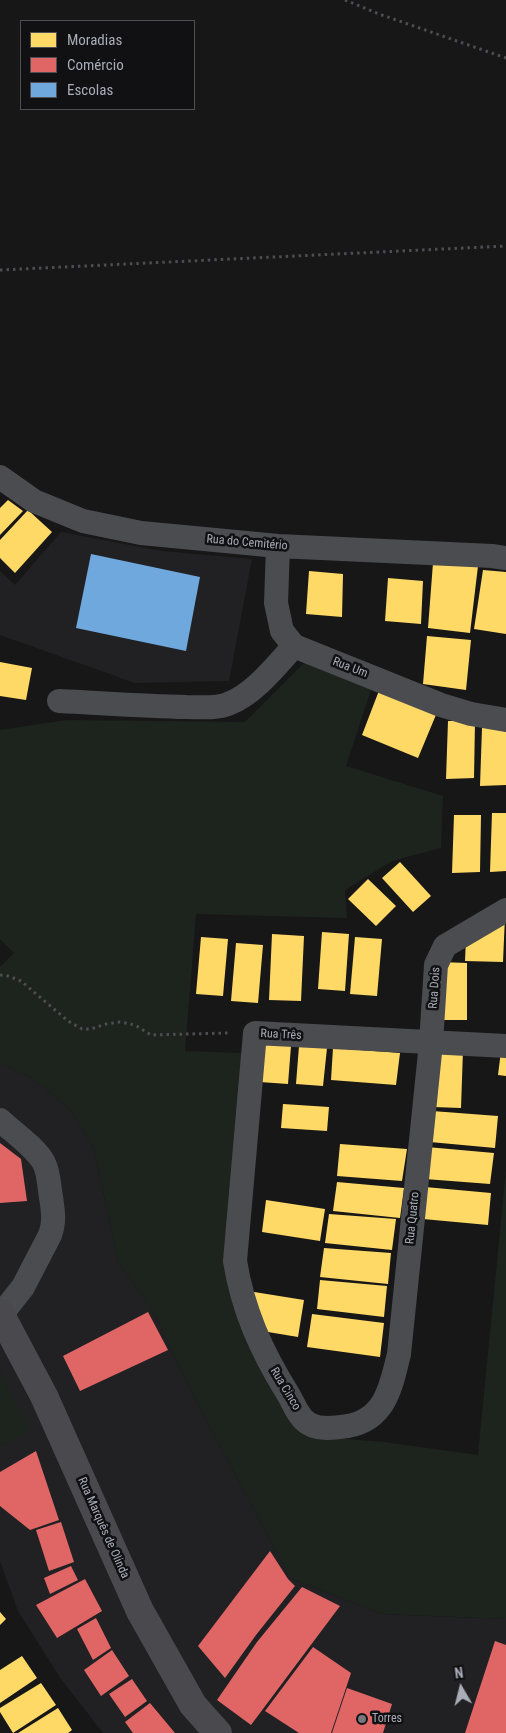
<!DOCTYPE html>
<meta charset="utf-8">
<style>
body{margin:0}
#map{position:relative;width:506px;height:1733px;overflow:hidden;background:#171717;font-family:"Roboto Condensed",sans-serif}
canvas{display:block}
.legend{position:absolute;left:20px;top:20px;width:175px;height:90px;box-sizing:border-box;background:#111113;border:1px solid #4e4f55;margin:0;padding:6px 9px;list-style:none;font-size:15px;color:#a9adb8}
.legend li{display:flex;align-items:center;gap:10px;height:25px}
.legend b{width:25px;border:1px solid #4e4f55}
.north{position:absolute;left:436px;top:1663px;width:50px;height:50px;-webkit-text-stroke:4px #111113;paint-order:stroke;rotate:352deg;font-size:14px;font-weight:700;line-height:20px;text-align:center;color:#a9adb8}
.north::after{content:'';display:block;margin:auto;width:18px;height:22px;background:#a9adb8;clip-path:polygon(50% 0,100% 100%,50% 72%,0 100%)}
</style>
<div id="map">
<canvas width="506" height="1733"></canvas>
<ul class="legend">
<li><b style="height:14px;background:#ffd966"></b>Moradias</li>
<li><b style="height:14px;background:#e06666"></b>Comércio</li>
<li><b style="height:14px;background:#6fa8dc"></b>Escolas</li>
</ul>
<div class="north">N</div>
</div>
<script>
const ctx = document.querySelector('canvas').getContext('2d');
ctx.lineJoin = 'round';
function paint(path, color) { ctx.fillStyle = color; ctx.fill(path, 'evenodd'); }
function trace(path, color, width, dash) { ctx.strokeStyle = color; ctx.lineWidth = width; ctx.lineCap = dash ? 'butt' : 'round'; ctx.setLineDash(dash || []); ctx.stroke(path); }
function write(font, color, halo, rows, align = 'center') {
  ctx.font = font + ' "Roboto Condensed",sans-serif'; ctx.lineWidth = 5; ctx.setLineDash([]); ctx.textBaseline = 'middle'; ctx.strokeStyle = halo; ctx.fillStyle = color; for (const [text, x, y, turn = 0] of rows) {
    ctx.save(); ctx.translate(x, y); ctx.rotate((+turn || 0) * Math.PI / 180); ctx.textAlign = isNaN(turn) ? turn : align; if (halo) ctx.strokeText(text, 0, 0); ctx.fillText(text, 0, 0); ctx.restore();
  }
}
paint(new Path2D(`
 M61,532L162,551L252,559L229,681L135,683L0,635V571L15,585Z
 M0,1063L33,1079L70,1109L94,1149L118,1262L153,1311L192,1393L290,1578L382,1614L506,1619V1733H103L61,1679L18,1611L0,1561V1447L29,1430L0,1373Z`), '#212123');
paint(new Path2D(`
 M304,663L371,690L346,766L443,796L441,848L392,861L345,890L347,918L196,914L185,1051L242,1053L224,1259L233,1306L252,1349L312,1436L384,1442L478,1455L506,1170V1619L382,1614L290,1578L192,1393L153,1311L118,1262L94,1149L70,1109L33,1079L0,1063V967L14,953L0,939V730L67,720L245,722Z
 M0,1373L30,1430L0,1447Z`), '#1d241e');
paint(new Path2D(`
 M8,500L23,511L0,535V508Z
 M28,510L52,532L15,573L0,558V540Z
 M433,563L478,566L470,633L428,628Z
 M483,570L506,572V634L474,629Z
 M309,571L343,574L342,617L306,614Z
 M388,578L423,581L421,624L385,621Z
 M427,636L471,640L466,690L423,684Z
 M0,662L32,668L26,700L0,696Z
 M380,688L438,710L418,758L362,735Z
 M448,721H475L474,778L446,779Z
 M482,728H506V785L480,786Z
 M492,813H506V871L490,872Z
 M454,815H481L480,872L452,873Z
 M400,862L431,896L413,912L382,878Z
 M368,879L396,906L376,926L348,899Z
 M505,916L503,962L465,961L466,938Z
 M322,932L349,934L345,991L318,989Z
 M272,934L304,936L301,1001L269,1000Z
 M201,937L228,939L223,996L196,994Z
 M355,937L382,939L377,996L350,994Z
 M236,943L263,945L258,1003L231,1001Z
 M440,962L467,963V1020H439Z
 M263,1043L291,1046L288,1084L260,1082Z
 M299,1046L327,1048L323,1086L296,1084Z
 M333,1048L400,1053L396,1085L331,1080Z
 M436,1049L463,1050L461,1108L433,1107Z
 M501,1051L506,1052V1076L498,1075Z
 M283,1104L329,1107L327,1131L281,1128Z
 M432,1111L498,1116L495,1148L430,1142Z
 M340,1144L407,1149L402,1181L337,1176Z
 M427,1147L494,1153L490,1184L425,1179Z
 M337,1182L404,1188L400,1218L333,1211Z
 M425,1187L491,1193L488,1225L423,1219Z
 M266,1200L325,1209L320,1241L262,1232Z
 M329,1214L396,1219L392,1250L325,1243Z
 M324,1248L391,1253L388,1284L320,1277Z
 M320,1280L387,1286L384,1317L317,1309Z
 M248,1291L304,1300L298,1337L262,1331Z
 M312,1314L384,1323L380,1357L307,1347Z
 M0,1612L6,1619L0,1625Z
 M22,1656L37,1678L0,1703V1670Z
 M41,1683L56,1705L13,1733L0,1712V1708Z
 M58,1708L72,1730L68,1733H18Z`), '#ffd966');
paint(new Path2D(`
 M0,1143L21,1159L27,1201L0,1203Z
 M148,1312L168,1350L80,1391L63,1356Z
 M36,1451L59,1520L30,1530L0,1506V1472Z
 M61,1522L74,1562L49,1571L36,1530Z
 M270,1551L288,1579L295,1586L256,1635L225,1678L198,1646Z
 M71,1566L78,1580L50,1594L44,1578Z
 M85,1579L102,1611L57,1638L36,1605Z
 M302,1587L340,1606L251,1725L217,1700L257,1642Z
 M96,1618L111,1648L93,1660L77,1629Z
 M495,1641L506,1645V1733H465Z
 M313,1647L351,1673L331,1733H299L265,1711Z
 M112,1650L129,1676L101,1696L84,1670Z
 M132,1679L147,1701L125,1717L109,1694Z
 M347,1688L392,1704L383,1733H332Z
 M150,1703L175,1733H133L125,1722Z`), '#e06666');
paint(new Path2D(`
 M91,554L200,577L186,651L76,628Z`), '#6fa8dc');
trace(new Path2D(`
 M345,0L379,14L506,58
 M0,270L506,246
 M0,975L8,976L21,981L68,1021L82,1029H91L106,1024L120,1022L135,1025L151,1035L228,1033`), '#4d4e52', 3, [2.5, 4]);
trace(new Path2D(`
 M0,477L34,501L83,521L141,533L278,546L492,556L506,558
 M278,546L276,603L282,631L294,646L441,705L471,714L506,720
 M59,701C101,703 143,706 186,707C198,707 216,709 228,704C254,694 275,667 294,646
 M506,910L445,946L436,965L431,1043L399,1354C391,1386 386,1419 348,1426C334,1428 315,1431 304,1420C297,1414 293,1402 288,1394C262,1352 243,1311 235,1261L255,1033L506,1046
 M0,1120C13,1132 36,1148 44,1163C49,1173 49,1186 51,1197C53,1211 55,1222 50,1235L23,1287L1,1315`), '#4b4c50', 24);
trace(new Path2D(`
 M0,1313L44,1396L140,1611L193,1705L218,1733`), '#4a4a4e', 28);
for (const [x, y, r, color] of [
 [362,1719,5,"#767880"]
]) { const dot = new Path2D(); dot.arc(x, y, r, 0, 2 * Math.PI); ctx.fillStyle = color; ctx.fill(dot); trace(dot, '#111113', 2); }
write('12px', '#a9adb8', '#111113', [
 ["Rua do Cemitério",247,543,5],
 ["Rua Um",350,668,21],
 ["Rua Dois",435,988,-86],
 ["Rua Três",281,1035,3],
 ["Rua Quatro",413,1218,-84],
 ["Rua Cinco",285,1389,59],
 ["Rua Marquês de Olinda",103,1528,66]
]);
write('12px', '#a9adb8', '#111113', [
 ["Torres",372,1719]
], 'left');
</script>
